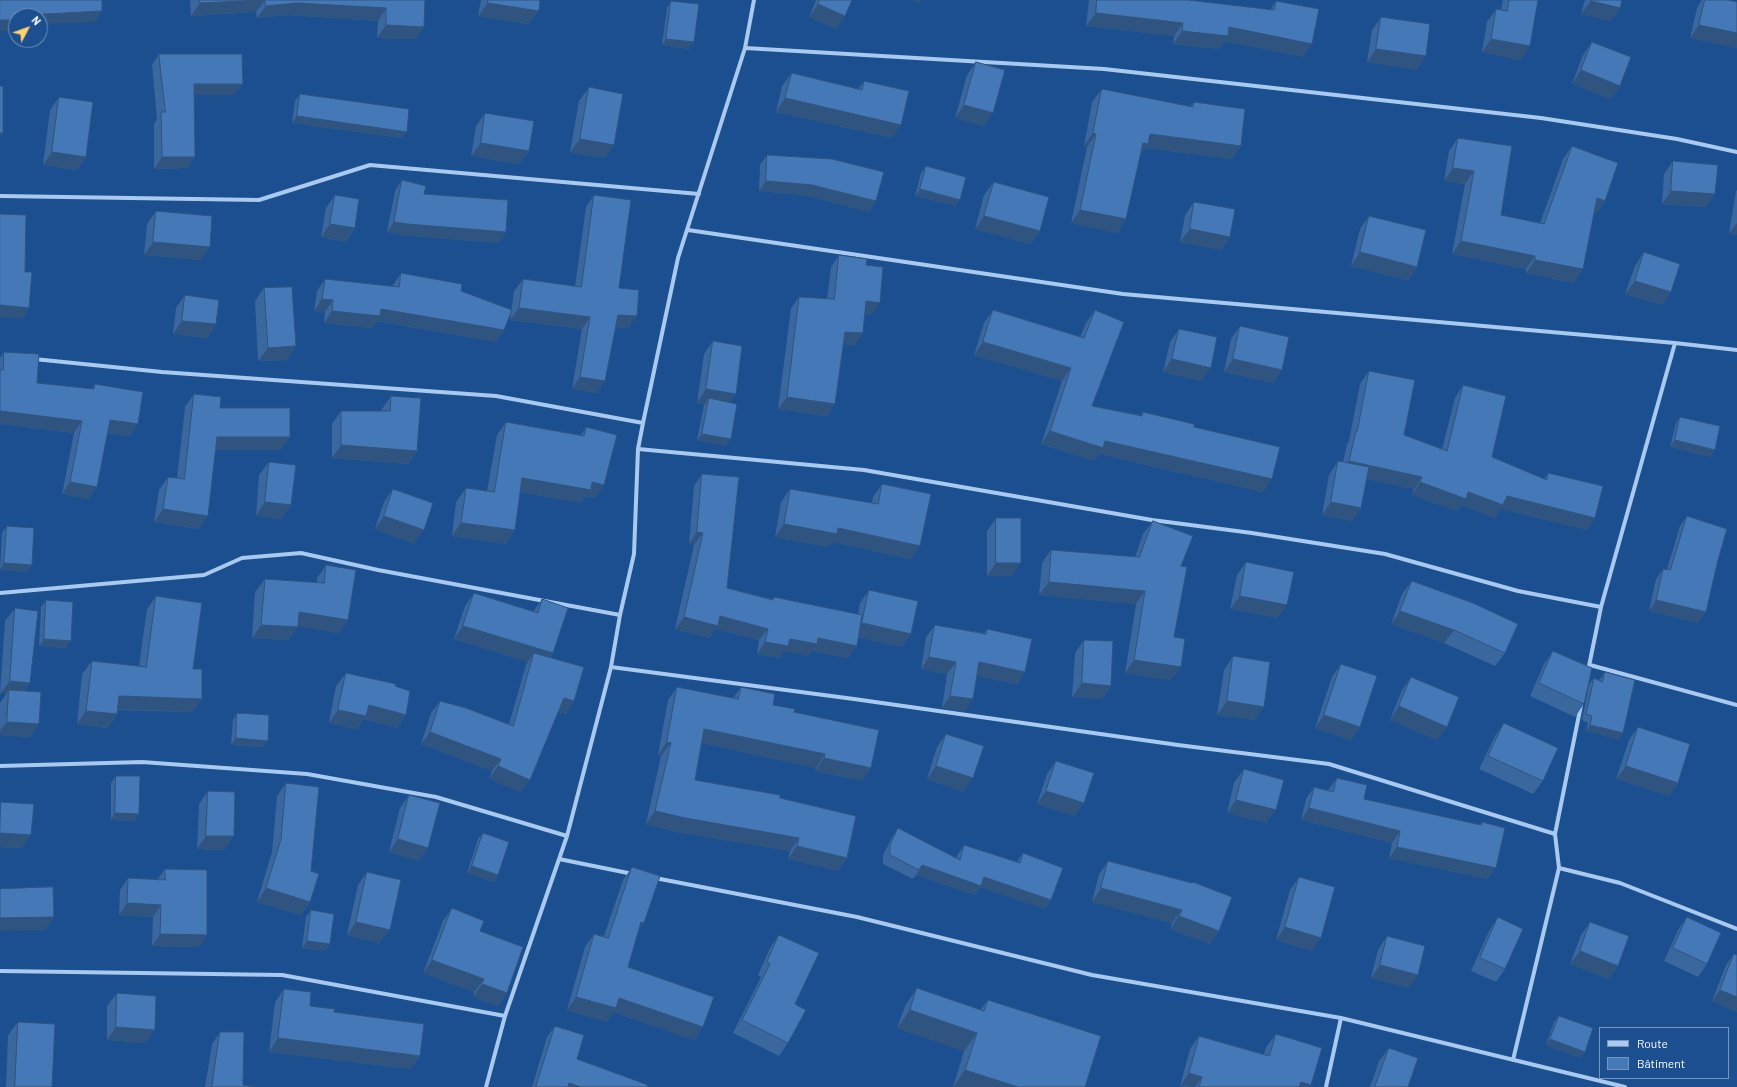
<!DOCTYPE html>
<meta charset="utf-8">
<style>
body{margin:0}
#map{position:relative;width:1737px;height:1087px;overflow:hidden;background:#1b4f8f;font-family:Barlow,sans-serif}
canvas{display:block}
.legend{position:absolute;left:1599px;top:1027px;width:130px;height:52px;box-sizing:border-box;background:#1b4f8f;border:1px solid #7695bc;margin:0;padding:5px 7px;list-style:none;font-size:12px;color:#fff}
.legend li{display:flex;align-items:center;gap:8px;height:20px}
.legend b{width:20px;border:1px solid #7695bc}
.north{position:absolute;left:8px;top:8px;width:40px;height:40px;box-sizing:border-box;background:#1b4f8f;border:1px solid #7695bc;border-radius:50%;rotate:49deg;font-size:11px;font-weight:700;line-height:16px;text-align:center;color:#fff}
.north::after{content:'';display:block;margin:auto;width:14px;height:18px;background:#ffd166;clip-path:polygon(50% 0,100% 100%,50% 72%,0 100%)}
</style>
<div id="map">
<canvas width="1737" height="1087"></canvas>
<ul class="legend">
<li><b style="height:5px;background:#a9c9ee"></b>Route</li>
<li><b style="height:11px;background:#4478b7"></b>Bâtiment</li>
</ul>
<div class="north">N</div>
</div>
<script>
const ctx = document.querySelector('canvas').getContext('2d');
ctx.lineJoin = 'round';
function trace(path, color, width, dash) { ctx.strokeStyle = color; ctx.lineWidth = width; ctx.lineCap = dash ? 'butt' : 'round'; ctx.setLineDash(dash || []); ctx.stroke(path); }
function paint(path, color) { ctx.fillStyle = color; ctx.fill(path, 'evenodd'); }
trace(new Path2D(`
 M745,48L1104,69L1541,118L1677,139L1737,152
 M0,196L259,200L370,165L699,194
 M688,230L1123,294L1675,343L1737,350
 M34,359L162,372L496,396L643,423
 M638,449L864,470L1152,520L1252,533L1385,554L1518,591L1601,607
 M0,593L204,575L242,558L301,553L378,570L620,615
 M1590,665L1737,705
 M611,667L854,699L1178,745L1329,764L1555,834
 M1588,671L1601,607L1675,343
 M0,766L142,762L307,774L436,797L567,836
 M559,859L633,874
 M1559,868L1620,883L1737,929
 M655,878L857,917L1092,975L1341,1018L1625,1087
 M0,971L282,975L505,1016
 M1513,1060L1559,868L1555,834L1581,705
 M486,1087L505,1016L567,836L611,667L620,615L634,554L638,449L643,423L678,258L745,48L754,0
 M1326,1087L1341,1018`), '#a9c9ee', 4);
paint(new Path2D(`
 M190,0H425L416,39L377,38L378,21L289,15L257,18L256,12L191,16Z
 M481,0H540L529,24L478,16Z
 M816,0H852L845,16L836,29L809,17Z
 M1089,0H1188L1270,10L1276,1L1303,57L1225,41L1219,49L1173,44L1174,36L1086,26Z
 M1503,0H1538L1521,60L1482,52L1487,22L1496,9L1501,10Z
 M1585,0H1622L1620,8L1611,21L1581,14Z
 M1702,0H1728L1737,2V48L1690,38L1697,8Z
 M671,1L689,49L662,45L667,8Z
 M1381,17L1417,70L1367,62L1372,30Z
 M1592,42L1620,86L1611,99L1572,84L1583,55Z
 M159,54L235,95H194L195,157L187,168L154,169V124L157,119L152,65Z
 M976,62L984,126L955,118L967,75Z
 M792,73L858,89L864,81L892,138L776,112L782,86Z
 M589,87L614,145L605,158L570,152L579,101Z
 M1102,89L1190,106L1194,102L1241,146L1232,159L1145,148L1140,155L1126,219L1117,233L1071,223L1087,147L1084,146L1092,102Z
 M300,94L407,132L402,138L292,123L295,101Z
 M59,97L86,157L77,170L43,165L50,110Z
 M485,113L529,151L519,164L471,156L476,126Z
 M1458,138L1501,215L1540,223L1563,159L1572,146L1596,214L1594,213L1574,283L1526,273V269L1452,254L1465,184L1444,181L1449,151Z
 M767,155L876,201L869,212L804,195L759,191L760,165Z
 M1673,161L1715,194L1706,207L1662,204L1664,174Z
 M926,166L956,206L915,196L921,173Z
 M402,180L424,194L506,232L499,243L400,235L387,232L395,191Z
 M994,182L1040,231L1031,244L975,229L984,195Z
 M1737,190V235L1729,233L1736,191Z
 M335,195L355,228L346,242L321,237L326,208Z
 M594,195L629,328L616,327L597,393L572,389L582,329L510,320L514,291L523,279L575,286L586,207Z
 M1194,202L1230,237L1221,250L1180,242L1185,215Z
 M156,211L201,260L144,255L147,224Z
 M1369,216L1417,267L1408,280L1351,266L1360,229Z
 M1644,252L1671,292L1662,305L1625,294L1635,266Z
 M839,255L866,265L871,315L865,314L855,345L843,344L835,404L827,416L778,409L791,308L799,297L827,299L831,267Z
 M401,273L461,291L504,330L496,342L377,321L372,328L324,323L325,312L314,311L317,291L325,279L393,287V285Z
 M264,288L287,360L258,361L255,301Z
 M185,295L216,324L207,338L173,334L176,308Z
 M993,310L1080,337L1086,323L1095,310L1092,406L1141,415L1143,412L1194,427L1263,492L1099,454L1094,461L1041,444L1062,381L974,355L984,323Z
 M1240,326L1282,370L1273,383L1224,372L1231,339Z
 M1179,329L1201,381L1163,372L1170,342Z
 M713,341L736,394L729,403L726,446L697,440L704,405L705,404L697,403L704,354Z
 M4,352L37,383L92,389L95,384L130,436L108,433L89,499L62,494L74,433L0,424V358Z
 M1369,371L1404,435L1442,449L1455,398L1463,385L1492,457L1544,479L1548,473L1595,518L1587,530L1501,509L1495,518L1461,505L1457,511L1412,495L1414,489L1366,479L1352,521L1322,515L1329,475L1338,461L1343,462L1347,444L1349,441L1360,384Z
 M194,394L220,408L281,450H216L199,529L154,522L159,490L168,477L177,478L185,407Z
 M391,396L417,451L408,464L332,458V424L341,411H382V409Z
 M1680,417L1715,450L1710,457L1670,447L1676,423Z
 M506,422L581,435L586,427L604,485L595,498L586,496L581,503L520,492L515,530L506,544L452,536L456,502L466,488L487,491L497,435Z
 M269,462L282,519L256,516L259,475Z
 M702,474L727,588L772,599L774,597L858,614L860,603L869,590L911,634L902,647L858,637L848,658L812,651L808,656L784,651L780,658L757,654L759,640L715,629L709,638L675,629L694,545L689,544L694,486Z
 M882,484L911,559L832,542L828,547L775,537L781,502L790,489L872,503L873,497Z
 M393,489L414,544L375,529L384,502Z
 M1687,516L1698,623L1649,611L1656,579L1663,569H1667L1680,526Z
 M996,518L1012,576H987V531Z
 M1153,521L1181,566L1174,637L1171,680L1125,673L1136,604L1039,595L1042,563L1051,550L1135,557L1143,534Z
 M7,526L32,565L27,572L0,570L2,533Z
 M1246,562L1278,618L1230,609L1237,575Z
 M326,565L348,620L339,633L298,626L288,640L252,638L255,592L265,579L317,583V578Z
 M1412,581L1505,653L1495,666L1444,643L1391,624L1402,594Z
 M474,593L533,612L542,599L553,653L551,657L574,701L566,714L558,712L521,792L489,779L492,771L421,744L431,713L440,701L509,724L526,665L528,662L454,639L465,606Z
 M156,596L193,669L202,699L192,712L118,710L117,714L108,728L77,724L82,674L92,661L139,666L147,609Z
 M46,600L66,648L39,646L41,607Z
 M15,608L30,683L24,691L39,724L30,737L0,735V703L6,694H0L5,621Z
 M935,625L984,633L987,629L1025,672L1017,684L976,676L973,699L964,711L942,708L947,674L921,669L926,637Z
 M1084,640L1111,686L1102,699L1072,697L1075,653Z
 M1553,651L1584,704L1575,717L1530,696L1544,664Z
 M1233,656L1255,720L1217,715L1224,670Z
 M1341,664L1360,727L1351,740L1315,728L1332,677Z
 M1605,672L1623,733L1618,739L1586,731L1588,723L1582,720L1589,684L1594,678L1600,680V679Z
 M346,673L395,686L406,715L397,728L363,719L357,729L329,723L336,686Z
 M1411,677L1437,740L1390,720L1402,690Z
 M677,687L733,698L741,687L773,705L794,712L871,768L862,781L815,771L816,768L701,743L695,780L780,798L847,858L838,871L788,859L790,851L676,832L646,824L661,756L658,755L668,700Z
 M237,713L263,747L231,745L233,720Z
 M1504,723L1543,781L1533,794L1479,769L1495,736Z
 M1638,727L1678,783L1669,796L1616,779L1629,740Z
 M946,734L964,792L927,779L937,747Z
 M1056,761L1075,816L1037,804L1047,774Z
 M1244,769L1267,823L1227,813L1234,783Z
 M116,776L135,821L111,820V783Z
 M1337,778L1364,799L1480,825L1482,822L1488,879L1389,858L1392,843L1301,820L1306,799L1314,787L1328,790Z
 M286,783L311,871L310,902L301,915L257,902L272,852L277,796Z
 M208,791L225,850L197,849L199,804Z
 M409,795L419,861L389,852L400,808Z
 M1,802L22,848L0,847V804Z
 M898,828L956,858L958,854L964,845L1017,862L1023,853L1051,900L1045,909L980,887L975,895L916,875L913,879L883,864V855L892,837Z
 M483,833L498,875L494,882L467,873L478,839Z
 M1108,861L1192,883L1193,882L1219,931L1210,944L1170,929L1172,923L1092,902L1099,874Z
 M632,867L638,932L628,967L703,1027L694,1040L613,1012L607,1022L567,1010L585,947L594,934L604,936L623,880Z
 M165,869L207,935L199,947L152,946L153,917L119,915L120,890L128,878L157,880Z
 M367,872L380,943L347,935L358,885Z
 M1299,877L1312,951L1276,940L1290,890Z
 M452,908L480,931L507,993L498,1006L473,997L474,992L423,973L443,921Z
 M311,910L330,944L325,951L302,948L306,917Z
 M1498,917L1505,969L1496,982L1471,971L1489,931Z
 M1687,917L1707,964L1698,977L1664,961L1678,930Z
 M1590,922L1618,966L1609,979L1570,964L1581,935Z
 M779,935L788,1043L779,1056L733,1033L761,977L758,975L770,948Z
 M1387,936L1409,988L1371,978L1378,950Z
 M1734,954L1737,955V1012L1712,1001L1726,965Z
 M917,988L980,1010L988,1000L1085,1087H953L964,1051L897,1028L905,1006Z
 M284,989L310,1006L334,1012L420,1056L411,1069L269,1052L275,1002Z
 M117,993L155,1030L145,1043L107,1040V1006Z
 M1559,1016L1585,1052L1580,1058L1546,1045L1554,1022Z
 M18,1022L52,1087H6L8,1035Z
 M555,1026L577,1059L647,1087H532L547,1037Z
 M220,1032L243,1085L256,1087H205L212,1044Z
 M1276,1034L1311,1085L1309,1087H1182L1180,1086L1190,1049L1199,1036L1264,1054L1266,1047Z
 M1389,1048L1408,1087H1370L1379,1061Z`), '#3a679d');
paint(new Path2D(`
 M265,0L256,12L191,16L200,3Z
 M912,0H922L920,3Z
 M1591,1L1620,8L1611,21L1581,14Z
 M297,3L386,8L378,21L289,15L257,18L266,6Z
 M488,3L539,11L529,24L478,16Z
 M818,4L845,16L836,29L809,17Z
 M102,11L95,22L40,24V16H28L29,15Z
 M1096,13L1183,23L1174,36L1086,26Z
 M0,20H16V31H0Z
 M386,25L424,27L416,39L377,38Z
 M1699,25L1737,33V48L1690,38Z
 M1229,27L1312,44L1303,57L1225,41L1219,49L1173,44L1182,31Z
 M666,39L694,42L689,49L662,45Z
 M1491,39L1530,46L1521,60L1482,52Z
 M1376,49L1426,56L1417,70L1367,62Z
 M1581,70L1620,86L1611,99L1572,84Z
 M194,84H243L235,95H186Z
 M785,98L901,125L892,138L776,112Z
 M964,105L993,113L984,126L955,118Z
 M297,116L407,132L402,138L292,123Z
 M0,133H3L0,138Z
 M1093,133L1096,134L1087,147L1084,146Z
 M1150,134L1241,146L1232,159L1145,148L1139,157L1133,156Z
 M580,139L614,145L605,158L570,152Z
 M481,143L529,151L519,164L471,156Z
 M52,152L86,157L77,170L43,165Z
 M162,157H195L187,168L154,169Z
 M1453,168L1474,171L1465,184L1444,181Z
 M766,181L812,185L876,201L869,212L804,195L759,191Z
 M920,189L960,200L956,206L915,196Z
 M1671,191L1715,194L1706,207L1662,204Z
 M1597,198L1605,201L1596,214L1588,211Z
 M1080,210L1126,219L1117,233L1071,223Z
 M984,216L1040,231L1031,244L975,229Z
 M394,222L506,232L499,243L400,235L387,232Z
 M1737,223V235L1729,233Z
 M330,224L355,228L346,242L321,237Z
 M1190,229L1230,237L1221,250L1180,242Z
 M1461,241L1535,256L1526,269L1452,254Z
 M153,242L210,247L201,260L144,255Z
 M1360,252L1417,267L1408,280L1351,266Z
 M1535,260L1583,269L1574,283L1526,273Z
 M1635,281L1671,292L1662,305L1625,294Z
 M322,299L333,300L325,312L314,311Z
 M866,301L880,303L871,315L857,313Z
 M0,305L29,308L22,319L0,317Z
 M519,308L590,317L582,329L510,320Z
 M381,309L504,330L496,342L377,321L372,328L324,323L332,311Z
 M618,315L637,316L629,328L609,327Z
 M182,321L216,324L207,338L173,334Z
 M845,332L863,333L855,345L837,344Z
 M983,342L1071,368L1062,381L974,355Z
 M296,346L287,360L258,361L268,348Z
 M1172,359L1211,368L1201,381L1163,372Z
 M1233,359L1282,370L1273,383L1224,372Z
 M580,377L605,381L597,393L572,389Z
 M706,389L736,394L726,407L709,398L705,404L697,403Z
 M787,397L835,404L827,416L778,409Z
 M0,411L82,421L74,433L0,424Z
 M110,420L138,424L130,436L102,432Z
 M1050,431L1105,441L1272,479L1263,492L1099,454L1094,461L1041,444Z
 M702,434L731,439L726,446L697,440Z
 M217,437H290L281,450H208Z
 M1675,440L1715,450L1710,457L1670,447Z
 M341,445L417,451L408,464L332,458Z
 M1349,461L1422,477L1414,489L1341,474Z
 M522,478L592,482L604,485L595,498L586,496L581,503L513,491Z
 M70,482L97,487L89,499L62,494Z
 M1420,482L1468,492L1507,496L1595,518L1587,530L1501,509L1495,518L1461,505L1457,511L1412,495Z
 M265,502L291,505L282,519L256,516Z
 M1331,502L1361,508L1352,521L1322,515Z
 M163,509L208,516L199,529L154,522Z
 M384,516L424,530L414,544L375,529Z
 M461,523L515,530L506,544L452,536Z
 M784,524L838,528L920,546L911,559L832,542L828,547L775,537Z
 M697,532L703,533L694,545L689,544Z
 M4,563L32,565L27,572L0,570Z
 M996,563H1021L1012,576H987Z
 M1049,582L1145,591L1136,604L1039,595Z
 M1240,596L1287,605L1278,618L1230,609Z
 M1656,600L1706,612L1698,623L1649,611Z
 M1400,611L1454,630L1444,643L1391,624Z
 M299,612L348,620L339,633L289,625Z
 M720,616L768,629L759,640L715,629L709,638L675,629L684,617Z
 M862,623L911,634L902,647L853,636Z
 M261,625L298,627L288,640L252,638Z
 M463,626L553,653L544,667L534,653L528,662L454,639Z
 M818,638L857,646L848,658L812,651L808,656L784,651L780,658L757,654L765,642L790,639Z
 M44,639L71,641L66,648L39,646Z
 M929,657L956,662L947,674L921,669Z
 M1134,660L1181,667L1171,680L1125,673Z
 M979,662L1025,672L1017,684L970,675Z
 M10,681L30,683L20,696L9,690L6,694H0Z
 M1082,683L1111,686L1102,699L1072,697Z
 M119,696L202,699L192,712L110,709Z
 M950,696L973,699L964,711L942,708Z
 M564,698L574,701L566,714L555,711Z
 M1227,701L1264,707L1255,720L1217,715Z
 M369,705L406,715L397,728L363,719L357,729L329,723L338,710Z
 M1399,706L1447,727L1437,740L1390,720Z
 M86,711L117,714L108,728L77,724Z
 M1324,715L1360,727L1351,740L1315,728Z
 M7,722L39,724L30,737L0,735V731Z
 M1590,725L1623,733L1618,739L1586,731Z
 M704,729L825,754L816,768L695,742Z
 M430,732L501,759L492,771L421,744Z
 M236,738L268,741L263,747L231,745Z
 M667,742L671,743L661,756L658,755Z
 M824,758L871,768L862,781L815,771Z
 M498,766L530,780L521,792L489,779Z
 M936,766L973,778L964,792L927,779Z
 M1626,766L1678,783L1669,796L1616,779Z
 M1046,791L1084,803L1075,816L1037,804Z
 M1236,800L1276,810L1267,823L1227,813Z
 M1309,808L1400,831L1392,843L1301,820Z
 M655,811L799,838L790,851L676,832L646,824Z
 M115,813L139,814L135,821L111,820Z
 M0,833L31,835L22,848L0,847Z
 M206,836H234L225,850L197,849Z
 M398,839L428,848L419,861L389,852Z
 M797,846L847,858L838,871L788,859Z
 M1397,847L1496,868L1488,879L1389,858Z
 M922,865L984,877L1051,900L1045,909L980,887L975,895L916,875Z
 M472,866L498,875L494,882L467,873Z
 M266,888L310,902L301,915L257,902Z
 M1101,888L1182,910L1172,923L1092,902Z
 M127,903L161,905L153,917L119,915Z
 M1179,916L1219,931L1210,944L1170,929Z
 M54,917L45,930L0,931V918Z
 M356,922L390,930L380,943L347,935Z
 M641,922L644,923L635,936Z
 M1285,927L1321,938L1312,951L1276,940Z
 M160,934L207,935L199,947L152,946Z
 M307,941L330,944L325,951L302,948Z
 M1580,951L1618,966L1609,979L1570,964Z
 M432,960L484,979L474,992L423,973Z
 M1380,965L1418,975L1409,988L1371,978Z
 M482,984L507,993L498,1006L473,997Z
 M1720,990L1737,997V1012L1712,1001Z
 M576,997L619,998L703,1027L694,1040L613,1012L607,1022L567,1010Z
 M910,1010L977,1033L964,1051L897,1028Z
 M116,1027L155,1030L145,1043L107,1040Z
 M278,1038L420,1056L411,1069L269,1052Z
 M1550,1039L1585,1052L1580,1058L1546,1045Z
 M965,1070L1018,1087H953Z
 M1189,1073L1202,1077L1195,1087L1180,1086Z
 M1301,1082L1311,1085L1309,1087H1297Z
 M569,1083L581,1087H566Z`), '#305480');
const building = new Path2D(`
 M0,0H102V11L29,15V16H16V20H0Z
 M200,0H264L200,3Z
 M265,0H425L424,27L386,25V8L297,3L266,6Z
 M488,0H540L539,11L488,3Z
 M820,0H852L845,16L818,4Z
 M1097,0H1188L1274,10L1276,1L1319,9L1312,44L1229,27L1228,36L1182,31L1183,23L1096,13Z
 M1509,0H1538L1530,46L1491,39L1496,9L1507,11Z
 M1591,0H1622L1620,8L1591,1Z
 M1705,0H1728L1737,2V33L1699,25Z
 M671,1L699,4L694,42L666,39Z
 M1381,17L1430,24L1426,56L1376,49Z
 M1592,42L1631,57L1620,86L1581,70Z
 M159,54H242L243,84H194L195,157H162L161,112H165Z
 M976,62L1005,70L993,113L964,105Z
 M792,73L862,90L864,81L909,91L901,125L785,98Z
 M0,86H3V133H0Z
 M589,87L623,94L614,145L580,139Z
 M1102,89L1193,107L1194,102L1245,109L1241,146L1150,134L1148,144L1143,143L1126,219L1080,210L1096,134L1093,133Z
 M300,94L409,109L407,132L297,116Z
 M59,97L93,102L86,157L52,152Z
 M485,113L534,121L529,151L481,143Z
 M1458,138L1512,146L1501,215L1544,224L1572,146L1618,163L1605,201L1597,198L1583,269L1535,260V256L1461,241L1474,171L1453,168Z
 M767,155L832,159L884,172L876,201L812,185L766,181Z
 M1673,161L1718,165L1715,194L1671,191Z
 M926,166L966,177L960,200L920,189Z
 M402,180L426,186L424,194L508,200L506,232L407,224L394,222Z
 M994,182L1049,197L1040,231L984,216Z
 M335,195L359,199L355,228L330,224Z
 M594,195L631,200L619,288L639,290L637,316L618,315L605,381L580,377L590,317L519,308L523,279L581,287Z
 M1194,202L1235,209L1230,237L1190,229Z
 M156,211L212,216L210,247L153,242Z
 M0,214L26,215L25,272H32L29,308L0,305Z
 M1369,216L1426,230L1417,267L1360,252Z
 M1644,252L1680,264L1671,292L1635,281Z
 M839,255L867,259L866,265L883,267L880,303L866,301L863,333L845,332L835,404L787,397L799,297L834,299Z
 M401,273L462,284L461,291L512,310L504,330L381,309L380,316L332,311L333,300L322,299L325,279L399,287Z
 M292,287L296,346L268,348L264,288Z
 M185,295L219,300L216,324L182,321Z
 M993,310L1084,338L1095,310L1124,322L1092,406L1142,416L1143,412L1194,424V427L1280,447L1272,479L1105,441L1103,448L1050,431L1071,368L983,342Z
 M1240,326L1289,337L1282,370L1233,359Z
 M1179,329L1217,337L1211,368L1172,359Z
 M713,341L742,346L736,394L706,389Z
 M4,352L39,354L37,383L94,389L95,384L143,392L138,424L110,420L97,487L70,482L82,421L0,411V370H3Z
 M1369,371L1415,380L1404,435L1447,451L1463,385L1506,396L1492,457L1547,480L1548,473L1603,486L1595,518L1507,496L1503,505L1468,492L1466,499L1420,482L1422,477L1349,461L1356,431H1357Z
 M194,394L221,397L220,408H290V437H217L208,516L163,509L168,477L184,479Z
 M391,396L421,398L417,451L341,445V411H390Z
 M709,398L737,404L731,439L702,434Z
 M1680,417L1720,426L1715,450L1675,440Z
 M506,422L584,436L586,427L617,435L604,485L592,482L591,490L522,478L515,530L461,523L466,488L494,492Z
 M1338,461L1369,467L1361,508L1331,502Z
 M269,462L296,465L291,505L265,502Z
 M702,474L739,477L727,588L773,600L774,597L862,615L857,646L818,638L817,644L790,639L788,646L765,642L768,629L720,616L718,626L684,617L703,533L697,532Z
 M882,484L931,494L920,546L838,528L837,534L784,524L790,489L878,504Z
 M393,489L433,503L424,530L384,516Z
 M1687,516L1727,529L1718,560L1706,612L1656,600L1663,569L1670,570Z
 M996,518H1021V563H996Z
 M1153,521L1193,536L1181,566L1187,567L1174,637L1185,639L1181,667L1134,660L1145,591L1049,582L1051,550L1139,557Z
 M7,526L34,528L32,565L4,563Z
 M1246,562L1294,572L1287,605L1240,596Z
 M326,565L356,570L348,620L299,612L298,627L261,625L265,579L324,583Z
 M1412,581L1473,603L1518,624L1505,653L1454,630L1400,611Z
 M869,590L918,601L911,634L862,623Z
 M474,593L538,613L542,599L568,608L553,653L463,626Z
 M156,596L202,603L193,669H202V699L119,696L117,714L86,711L92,661L146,667Z
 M46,600L73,602L71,641L44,639Z
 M15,608L38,611L30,683L10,681Z
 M935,625L986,634L987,629L1032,639L1025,672L979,662L973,699L950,696L956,662L929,657Z
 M1084,640L1113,641L1111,686L1082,683Z
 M1553,651L1592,668L1584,704L1539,683Z
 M534,653L584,667L574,701L564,698L530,780L498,766L501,759L430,732L440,701L466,708L513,726Z
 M1233,656L1270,662L1264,707L1227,701Z
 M1341,664L1377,676L1360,727L1324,715Z
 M1605,672L1635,680L1623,733L1590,725L1592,716L1586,714L1594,678L1602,682Z
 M346,673L396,684L395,686L410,691L406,715L369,705L366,716L338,710Z
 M1411,677L1459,697L1447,727L1399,706Z
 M677,687L738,699L741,687L775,694L773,705L795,709L794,712L879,730L871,768L824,758L825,754L704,729L695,780L780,795V798L856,816L847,858L797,846L799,838L685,818L655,811L671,743L667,742Z
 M9,690L41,692L39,724L7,722Z
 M237,713L269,715L268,741L236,738Z
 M1504,723L1558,748L1543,781L1488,756Z
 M1638,727L1690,744L1678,783L1626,766Z
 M946,734L984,746L973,778L936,766Z
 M1056,761L1094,773L1084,803L1046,791Z
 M1244,769L1284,780L1276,810L1236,800Z
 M116,776H140L139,814L115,813Z
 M1337,778L1367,785L1364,799L1481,825L1482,822L1505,828L1496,868L1397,847L1400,831L1309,808L1314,787L1333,792Z
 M286,783L319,787L311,871L319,874L310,902L266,888L281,839Z
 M208,791L235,792L234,836H206Z
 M409,795L440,803L428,848L398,839Z
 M1,802L34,804L31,835L0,833Z
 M898,828L960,860L964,845L1020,863L1023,853L1063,868L1051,900L984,877L981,886L922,865L919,870L890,855V845Z
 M483,833L509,842L498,875L472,866Z
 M1108,861L1192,883L1193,882L1232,897L1219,931L1179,916L1182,910L1101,888Z
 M632,867L660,876L644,923L641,922L628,967L714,997L703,1027L619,998L616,1008L576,997L594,934L608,938Z
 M165,869L207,870V935L160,934L161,905L127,903L128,878L165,880Z
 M367,872L401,880L390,930L356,922Z
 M1299,877L1335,887L1321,938L1285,927Z
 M53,887L54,917L0,918V889Z
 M452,908L484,921L480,931L523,947L507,993L482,984L484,979L432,960Z
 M311,910L334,914L330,944L307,941Z
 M1498,917L1523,929L1505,969L1480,958Z
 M1687,917L1721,933L1707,964L1673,948Z
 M1590,922L1629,936L1618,966L1580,951Z
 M779,935L819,953L795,1004L806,1010L788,1043L742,1020L770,964L767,962Z
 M1387,936L1425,946L1418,975L1380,965Z
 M1734,954L1737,955V997L1720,990Z
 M917,988L984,1011L988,1000L1101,1036L1085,1087H1018L965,1070L977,1033L910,1010Z
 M284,989L311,992L310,1006L335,1009L334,1012L424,1024L420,1056L278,1038Z
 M117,993L156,996L155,1030L116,1027Z
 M1559,1016L1593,1028L1585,1052L1550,1039Z
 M18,1022L55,1024L52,1087H15Z
 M555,1026L584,1035L577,1059L648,1085L647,1087H581L569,1083L568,1087H536Z
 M220,1032H244L243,1085L256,1087H212Z
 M1276,1034L1322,1048L1311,1085L1301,1082L1299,1087H1199L1202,1077L1189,1073L1199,1036L1269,1056Z
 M1389,1048L1418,1058L1408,1087H1375Z`);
paint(building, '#4478b7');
trace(building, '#305480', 1);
</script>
